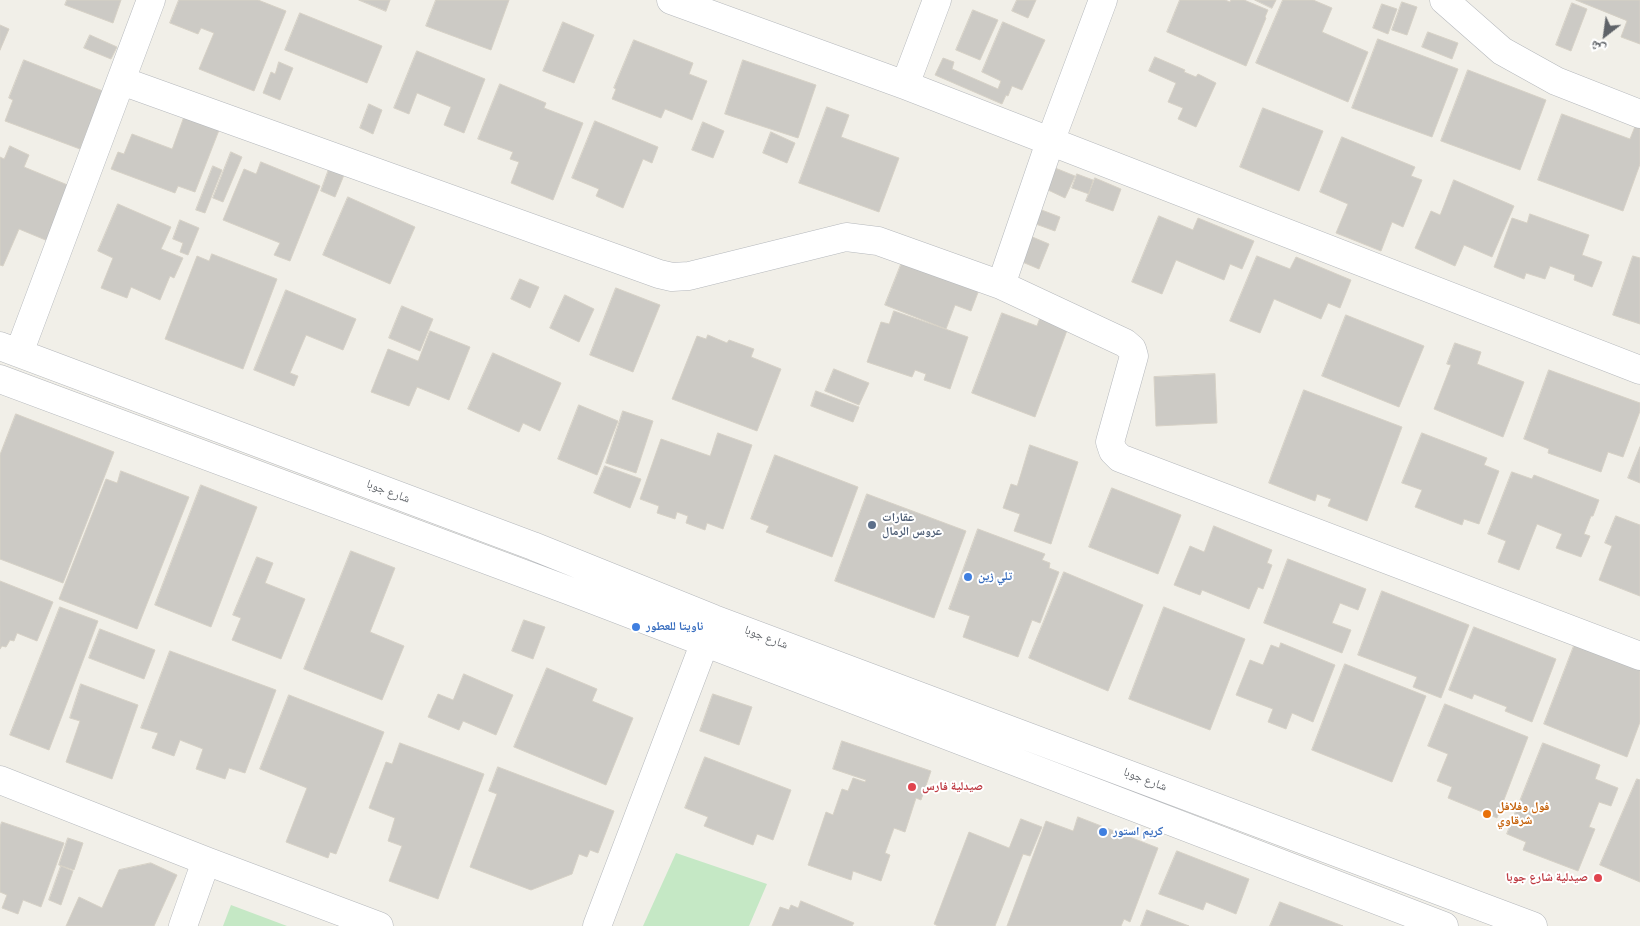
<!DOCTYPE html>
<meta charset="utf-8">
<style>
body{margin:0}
#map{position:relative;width:1640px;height:926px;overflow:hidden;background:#f1efe8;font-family:Roboto,"Noto Naskh Arabic",sans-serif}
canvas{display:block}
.north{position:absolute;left:1580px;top:10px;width:50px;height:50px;-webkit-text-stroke:4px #fff;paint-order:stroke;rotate:210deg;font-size:14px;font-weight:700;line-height:20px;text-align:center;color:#5f6368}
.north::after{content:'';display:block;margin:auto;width:18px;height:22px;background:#5f6368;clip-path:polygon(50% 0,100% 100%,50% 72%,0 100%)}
</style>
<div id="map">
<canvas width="1640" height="926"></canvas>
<div class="north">ش</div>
</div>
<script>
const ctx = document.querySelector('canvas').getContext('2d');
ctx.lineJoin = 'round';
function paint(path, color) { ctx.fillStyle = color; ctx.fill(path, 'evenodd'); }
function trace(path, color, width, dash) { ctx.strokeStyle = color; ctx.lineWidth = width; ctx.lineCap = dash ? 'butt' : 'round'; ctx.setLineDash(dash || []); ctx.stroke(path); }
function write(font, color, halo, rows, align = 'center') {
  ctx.font = font + ' Roboto,"Noto Naskh Arabic",sans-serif'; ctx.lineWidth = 4; ctx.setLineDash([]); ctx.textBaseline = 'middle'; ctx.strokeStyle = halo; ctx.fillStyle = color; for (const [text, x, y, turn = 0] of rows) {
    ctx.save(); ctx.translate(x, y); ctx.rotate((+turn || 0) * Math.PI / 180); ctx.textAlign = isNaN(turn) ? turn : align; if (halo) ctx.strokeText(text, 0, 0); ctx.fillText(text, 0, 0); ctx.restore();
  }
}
paint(new Path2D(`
 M676,853L767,884L749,926H643Z
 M231,905L287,926H223Z`), '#c5e8c5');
const building = new Path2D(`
 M67,0H121L113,23L65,5Z
 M179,0H258L286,11L254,91L199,69L214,33L201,28L198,34L170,23Z
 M359,0H390L386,11Z
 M436,0H509L491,50L426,26Z
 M1017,0H1036L1028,18L1012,11Z
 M1180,0H1225L1230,2L1231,0H1244L1268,10L1265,17L1266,18L1246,66L1167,32Z
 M1255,0H1276L1272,8Z
 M1283,0H1313L1332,8L1322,32L1368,52L1348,102L1256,63Z
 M1576,0H1640V44L1621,37L1627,21Z
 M1402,2L1417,7L1407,35L1392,30Z
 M1572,3L1587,9L1571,51L1556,45Z
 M1382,4L1397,9L1388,34L1373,28Z
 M973,10L998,20L980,60L956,50Z
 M300,13L382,46L367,83L285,50Z
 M563,22L594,35L574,83L543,71Z
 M1003,22L1045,40L1022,90L1012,86L1008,96L1006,95L1002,104L935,75L943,58L954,62L952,69L998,89L1001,81L982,72Z
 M0,25L9,29L0,50Z
 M1428,32L1458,43L1452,59L1422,47Z
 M90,35L117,47L111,59L84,48Z
 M1378,39L1458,69L1432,137L1352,108Z
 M634,40L693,63L689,74L707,81L692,120L665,109L661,118L612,99L616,89L614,88Z
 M417,51L485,79L464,133L444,125L451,107L417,93L409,114L394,108Z
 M1155,57L1185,70L1184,72L1196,77L1198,74L1216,83L1196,127L1178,119L1183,108L1168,102L1176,83L1149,71Z
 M24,60L108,93L94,130L88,128L80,149L5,121L13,100L9,98Z
 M743,60L816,85L798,138L725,114Z
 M279,62L293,68L280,100L263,93L271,72L275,74Z
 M1468,70L1546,100L1520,170L1441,141Z
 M500,84L546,103L544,108L583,123L553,200L511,183L519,162L510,159L513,152L478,139Z
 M369,104L382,110L373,134L360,128Z
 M827,107L849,115L841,137L899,158L879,212L799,183Z
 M1263,108L1323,131L1299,191L1240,167Z
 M186,112L221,125L195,192L178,186L175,193L111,169L118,152L124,154L132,134L172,149Z
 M1562,114L1630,139L1636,124L1640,126V164L1623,211L1538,180Z
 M595,121L658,147L652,163L643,159L623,208L596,196L599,189L572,178Z
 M703,122L724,131L713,158L692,150Z
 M771,132L795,143L787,163L763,153Z
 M1342,137L1415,167L1411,176L1422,180L1403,227L1392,222L1381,251L1336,233L1348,204L1320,192Z
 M10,146L29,155L24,167L70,186L48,241L19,229L3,266L0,265V157L4,159Z
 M231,152L242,157L223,202L213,198Z
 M261,162L320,186L290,261L274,255L280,243L223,220L244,169L256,174Z
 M213,166L222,170L205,213L196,210Z
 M1055,168L1075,176L1065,198L1046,189Z
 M329,169L344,175L335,197L321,191Z
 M1077,174L1093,180L1089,194L1072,188Z
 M1095,178L1121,189L1113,211L1086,201Z
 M1454,180L1514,206L1492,257L1464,245L1455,266L1415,248L1431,211L1440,215Z
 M348,197L415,227L390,284L323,255Z
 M118,204L171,227L161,249L183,258L174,278L170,276L160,300L131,287L127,298L101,288L113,258L98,251Z
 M1039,209L1060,217L1055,231L1033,223Z
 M1530,214L1589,235L1582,255L1602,262L1592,287L1574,280L1575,275L1550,266L1545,279L1526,273L1524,279L1494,267L1512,218L1527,223Z
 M1159,216L1193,230L1198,218L1254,241L1242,269L1230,264L1224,280L1176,260L1162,294L1132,282Z
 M180,220L199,228L188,255L180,252L183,243L173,239Z
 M1030,236L1049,244L1039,269L1020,261Z
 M212,254L277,279L243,369L165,339L197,256L209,261Z
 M1257,256L1290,269L1296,257L1351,280L1340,308L1328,303L1321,319L1274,299L1260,333L1230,321Z
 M1633,256L1640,258V324L1613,315Z
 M904,257L980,287L971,311L955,305L946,329L885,305Z
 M520,279L539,287L530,308L511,299Z
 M616,288L660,305L633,372L590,355Z
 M286,290L356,319L343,350L306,335L290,373L298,376L294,386L254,370Z
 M565,295L594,309L579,342L550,328Z
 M402,306L433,319L420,351L389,338Z
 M894,311L968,337L950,389L924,380L926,374L915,370L912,377L867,362L881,322L889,324Z
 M1002,313L1037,326L1041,315L1069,325L1035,417L972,393Z
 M1346,315L1424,346L1399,407L1322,376Z
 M430,331L470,347L449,400L417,387L409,406L371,392L388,349L418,361Z
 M708,335L727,343L729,340L754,349L751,357L781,369L757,431L672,399L697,336L706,339Z
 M1455,343L1481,352L1477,364L1524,382L1503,437L1434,409L1451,365L1447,364Z
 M493,353L561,383L540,431L523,423L519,432L468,409Z
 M834,369L869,383L859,405L825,391Z
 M1549,370L1640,403V411L1623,457L1608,452L1601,472L1548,453L1549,449L1524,439Z
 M1215,374L1217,423L1156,426L1154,377Z
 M1304,390L1402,427L1367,521L1328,506L1331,499L1317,494L1315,501L1269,483Z
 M816,391L859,407L853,422L811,406Z
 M579,405L618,421L597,475L558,459Z
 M623,411L653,421L636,473L606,463Z
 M16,414L114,452L63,583L0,559V455Z
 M718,433L752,445L723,529L707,523L705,530L686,523L688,516L677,512L675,519L657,513L659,506L640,499L661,439L710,456Z
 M1422,433L1487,458L1484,465L1499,471L1479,524L1464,519L1462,525L1415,507L1422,490L1402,483Z
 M1030,445L1078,462L1051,544L1014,531L1020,514L1003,508L1011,484L1017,486Z
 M1640,447V483L1628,478Z
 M775,455L858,487L832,557L766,532L769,526L751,519Z
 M605,466L641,479L630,508L594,493Z
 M121,471L189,497L137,629L59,599L106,479L117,483Z
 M1512,472L1532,479L1534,475L1599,500L1593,516H1591L1584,534L1590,536L1581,557L1556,548L1562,534L1537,524L1519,570L1498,562L1506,541L1488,534Z
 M201,485L257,507L211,627L155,605Z
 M1112,488L1181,515L1158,574L1089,547Z
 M867,494L966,531L934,618L835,581Z
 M1616,516L1640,525V596L1599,580L1612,546L1605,543Z
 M1214,526L1272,550L1267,563L1272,565L1263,589L1258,587L1249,609L1202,590L1200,595L1174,585L1190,546L1204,552Z
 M978,529L1045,554L1042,560L1050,563L1049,568L1059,572L1040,623L1032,620L1018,657L963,637L970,616L949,609Z
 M351,551L395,568L370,632L404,646L382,700L304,669Z
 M257,557L273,563L265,583L305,599L281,659L232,640L241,618L233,615Z
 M1288,559L1366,589L1358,610L1340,603L1332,623L1351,630L1342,653L1264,623Z
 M1064,572L1143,605L1108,691L1029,658Z
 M0,581L53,602L37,641L17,633L14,641L10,640L6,647L2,646L0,649Z
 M1382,591L1469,625L1441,698L1413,687L1417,677L1358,655Z
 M60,607L98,621L49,750L10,735Z
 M1164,607L1245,639L1210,730L1129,699Z
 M524,620L545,627L533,659L512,651Z
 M1474,627L1556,659L1532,722L1505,711L1507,707L1474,694L1472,699L1449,690Z
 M100,629L155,650L144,679L89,658Z
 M1577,638L1640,663V722L1627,757L1544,724Z
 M1281,643L1335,665L1313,722L1292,713L1286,729L1268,722L1273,709L1236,695L1250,660L1263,665L1271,645L1279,648Z
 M170,651L276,690L245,773L229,768L225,779L196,769L203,749L180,740L174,756L152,748L158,733L141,728Z
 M1345,664L1426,696L1392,782L1312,750Z
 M547,668L597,689L592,701L633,718L606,785L514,747Z
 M464,674L513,695L496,735L463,721L459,730L428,717L438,694L453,700Z
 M81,684L138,705L112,779L66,762L80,721L70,718Z
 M713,694L752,707L739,745L700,731Z
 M289,695L384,732L336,854L330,852L328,858L286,842L307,788L260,769Z
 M1445,704L1528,737L1497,818L1448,798L1452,787L1437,781L1448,754L1428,746Z
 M842,741L931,771L921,800L916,798L905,832L894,828L885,853L890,855L881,881L853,871L851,880L808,865L826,812L833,815L842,789L848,791L853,778L865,782L866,780L833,769Z
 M400,743L484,774L438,899L389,881L402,846L388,841L395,818L369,808L386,762L392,764Z
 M1543,743L1600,765L1595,779L1618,788L1611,806L1599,802L1589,827L1595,829L1578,871L1523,850L1526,842L1507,834Z
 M705,757L791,790L773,840L757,834L753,845L704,826L708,817L685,808Z
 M498,767L614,811L598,853L590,850L587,857L579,854L572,874L531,890L470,867L497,794L489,791Z
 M1637,779L1640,780V882L1600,865Z
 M1078,817L1158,848L1130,922L1124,919L1121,926H1007L1046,821L1073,831Z
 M1021,819L1042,827L1030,856L1023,854L995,926H938L934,924L969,832L1009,848Z
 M2,822L64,843L41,907L23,900L18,914L2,908L7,895L0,892V827Z
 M68,838L83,843L74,870L59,865Z
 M1177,851L1249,879L1236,914L1206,902L1203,910L1159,894Z
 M151,863L177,875L154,926H66L79,897L102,908L119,870Z
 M61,866L73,871L61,905L49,900Z
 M801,901L854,923L852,926H772L780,907L789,910L791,905L798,908Z
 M1280,902L1343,926H1270Z
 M1147,910L1189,926H1141Z`);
paint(building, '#cccac5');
trace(building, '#d6d1c6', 1);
const minor = new Path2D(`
 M671,0L905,85L1640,370
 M1444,0L1502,51L1556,81L1640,114
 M122,81L659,274L672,277L689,276L846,237L878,241L1001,285L1125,343L1132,349L1134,356L1110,442L1113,451L1120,458L1640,656
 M905,85L937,0
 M1001,285L1050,142L1103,0
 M0,346L533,546L714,619L1533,926
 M19,353L151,0
 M0,379L570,591L1444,926
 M0,780L206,861L379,926
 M183,926L206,861
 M597,926L711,626`);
trace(minor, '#b5b8bc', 29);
trace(minor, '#fff', 28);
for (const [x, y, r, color] of [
 [872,525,5,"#5c6f8a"],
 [968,577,5,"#3f7fe0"],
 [636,627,5,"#3f7fe0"],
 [912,787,5,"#e0444e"],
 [1487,814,5,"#e8710a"],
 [1103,832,5,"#3f7fe0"],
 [1598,878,5,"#e0444e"]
]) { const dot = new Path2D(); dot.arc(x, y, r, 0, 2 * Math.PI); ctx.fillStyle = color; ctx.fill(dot); trace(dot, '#fff', 2); }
write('12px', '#5f6368', '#fff', [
 ["شارع جوبا",388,492,21],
 ["شارع جوبا",766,638,21],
 ["شارع جوبا",1145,780,21]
]);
write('bold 12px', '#4e5e75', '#fff', [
 ["عقارات",882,518],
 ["عروس الرمال",882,532]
], 'left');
write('bold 12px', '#366cbe', '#fff', [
 ["تلي زين",978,577],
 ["ناويتا للعطور",646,627],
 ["كريم استور",1113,832]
], 'left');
write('bold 12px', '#be3a42', '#fff', [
 ["صيدلية فارس",922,787],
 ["صيدلية شارع جوبا",1588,878,"right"]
], 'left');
write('bold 12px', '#c56008', '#fff', [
 ["فول وفلافل",1497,807],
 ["شرقاوي",1497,821]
], 'left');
</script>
